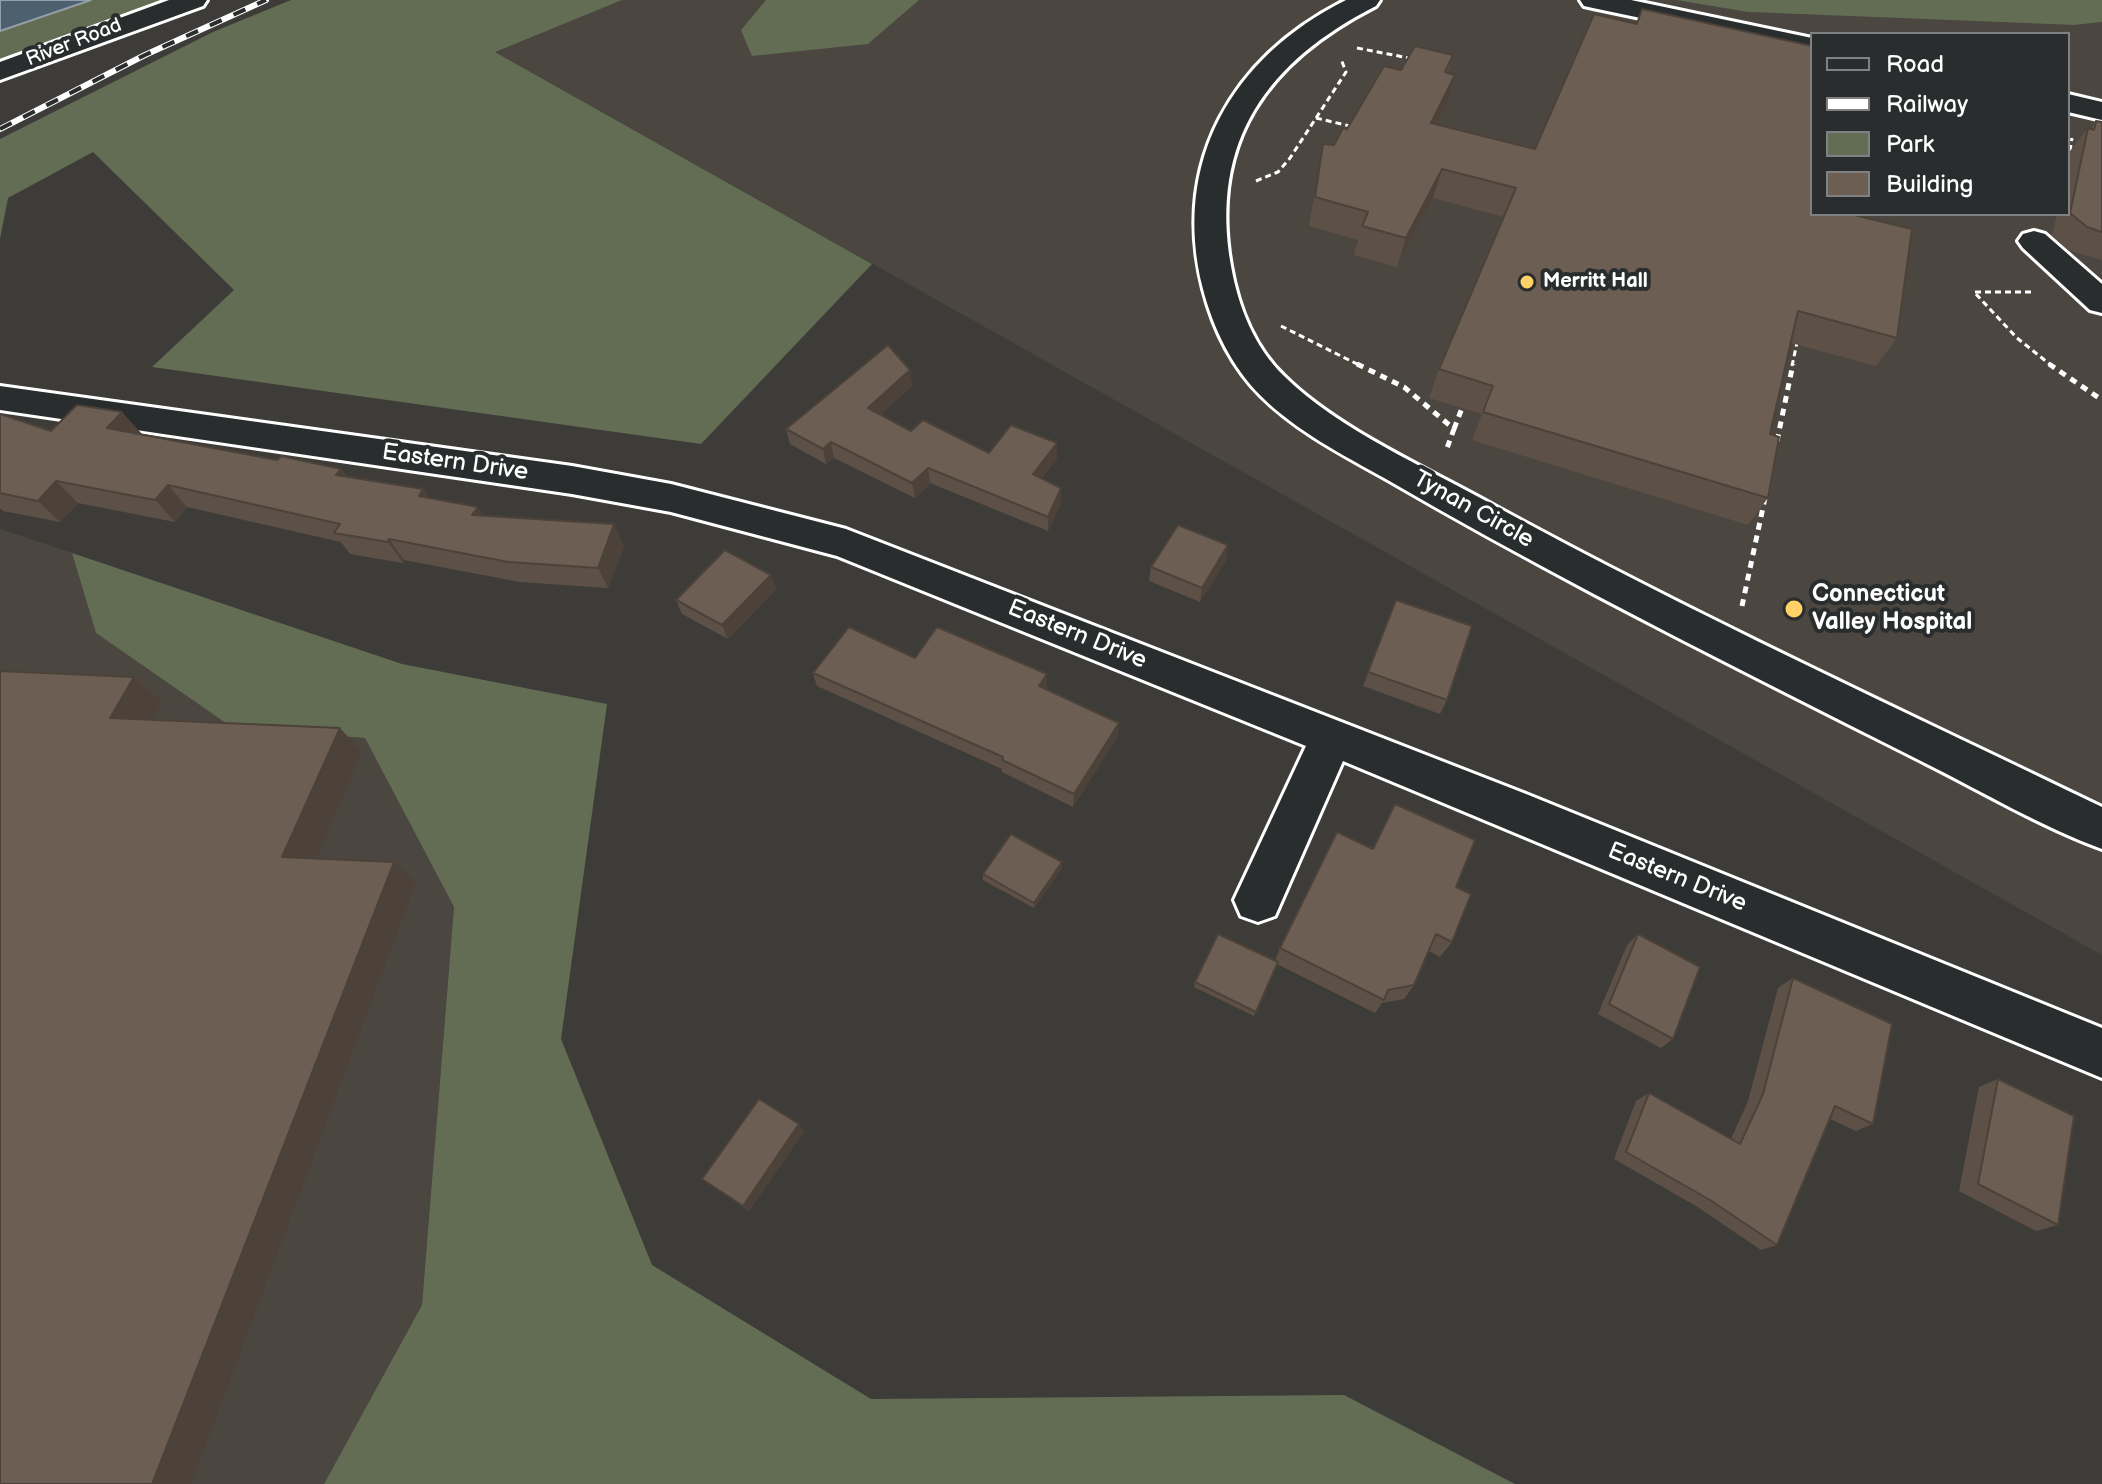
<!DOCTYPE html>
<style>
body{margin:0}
#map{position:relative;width:2102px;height:1484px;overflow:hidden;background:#3e3c39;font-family:"Balsamiq Sans",sans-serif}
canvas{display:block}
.legend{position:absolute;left:1810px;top:32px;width:260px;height:184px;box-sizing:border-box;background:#2a2d2e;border:2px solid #7f8182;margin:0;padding:10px 14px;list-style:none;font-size:24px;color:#fff}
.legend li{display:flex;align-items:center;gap:16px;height:40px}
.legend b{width:40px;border:2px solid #7f8182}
</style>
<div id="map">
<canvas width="2102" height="1484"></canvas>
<ul class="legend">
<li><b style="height:10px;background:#2a2d2e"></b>Road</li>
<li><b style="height:10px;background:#fff"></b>Railway</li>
<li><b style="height:22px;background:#636d53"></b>Park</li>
<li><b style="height:22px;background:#6c5e52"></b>Building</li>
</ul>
</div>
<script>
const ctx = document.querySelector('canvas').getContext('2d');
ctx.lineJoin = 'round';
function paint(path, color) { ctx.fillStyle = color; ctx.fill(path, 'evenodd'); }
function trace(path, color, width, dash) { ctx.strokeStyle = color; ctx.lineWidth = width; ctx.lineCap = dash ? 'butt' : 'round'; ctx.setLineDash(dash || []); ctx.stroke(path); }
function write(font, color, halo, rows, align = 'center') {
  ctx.font = font + ' "Balsamiq Sans",sans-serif'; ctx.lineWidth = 8; ctx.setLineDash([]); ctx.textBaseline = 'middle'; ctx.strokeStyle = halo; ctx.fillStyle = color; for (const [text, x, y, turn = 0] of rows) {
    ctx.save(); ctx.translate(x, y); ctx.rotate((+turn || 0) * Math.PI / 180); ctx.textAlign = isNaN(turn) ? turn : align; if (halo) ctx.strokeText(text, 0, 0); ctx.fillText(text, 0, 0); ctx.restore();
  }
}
paint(new Path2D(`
 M622,0H766L741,30L868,44L919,0H1676L1748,12L2074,25L2102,22V955L494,51ZM1812,34H2068V214H1812Z
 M0,529L72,553L96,633L233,728L365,738L454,907L422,1305L324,1484H0Z`), '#4c4640');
paint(new Path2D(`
 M91,0H180L0,64V31Z
 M291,0H622L495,52L872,264L701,444L152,367L234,290L93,152L8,198L0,239V139L213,32Z
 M766,0H919L868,44L752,56L741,30Z
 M1676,0H2102V22L2074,25L1748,12Z
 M72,553L402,664L607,704L561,1039L652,1265L871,1399L1344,1395L1515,1484H324L422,1305L454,907L365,738L233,728L96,633Z`), '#636d53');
const water = new Path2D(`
 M0,0H91L0,31Z`);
paint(water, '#4d6070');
trace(water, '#94a0a9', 2);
const minor = new Path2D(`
 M169,0H207L203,6L0,80V62Z
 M1346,0H1380L1376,6C1268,61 1209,140 1231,266C1238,306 1254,347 1284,376C1337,429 1429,469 1495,506C1693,614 1899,709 2102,807V849C2042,827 1985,793 1927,764C1816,708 1704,652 1594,594C1524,557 1455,519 1386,479C1343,455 1296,431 1261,396C1232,367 1213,328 1203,289C1171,162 1232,57 1346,0Z
 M1580,0H1631L1812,38V54L1593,8L1584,6Z
 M2068,94L2102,102V120L2068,112Z
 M2034,231L2045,234L2102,284V313L2090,310L2023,248L2018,241L2023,234Z
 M0,386L572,466L671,484L846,529L1526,794L2102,1028V1078L1343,761L1275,916L1258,922L1241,916L1234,900L1306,746L837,556L671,512L572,494L0,410Z`);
trace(minor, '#fff', 6);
trace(new Path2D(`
 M1357,48L1414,59
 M1316,118L1354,127
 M2070,151L2072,138
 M1256,181L1278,172L1290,158L1346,72L1341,59
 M2031,292H1974L2017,338L2052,366
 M1281,326L1361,366
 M1792,366L1798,338`), '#fff', 3, [6, 4]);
trace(new Path2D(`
 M1357,364L1404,387L1454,429L1446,451
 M2049,364L2102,400
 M1454,429L1462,408
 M1777,441L1793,364
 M1742,606L1765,498`), '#fff', 5, [7, 6]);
paint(minor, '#2a2d2e');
const rail = new Path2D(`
 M0,129L145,55L266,0`);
trace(rail, '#fff', 6);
trace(rail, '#2a2d2e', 4, [13]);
paint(new Path2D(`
 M1642,9L1812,214L1897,338L1876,366L1791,343L1770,434L1768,498L1748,525L1472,440L1482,414L1429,398L1439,369L1504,217L1433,198L1397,267L1354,255L1358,240L1309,226L1323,144L1334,145L1401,70L1453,55L1448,73L1447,104L1437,124L1535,149L1636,24Z
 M2096,121L2102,122V260L2068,250L2052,236L2057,214H2068V160L2070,151L2088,128L2090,129Z
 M910,370L912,386L880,415L911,431L989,453L1057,443V459L1042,478L1061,488V503L1048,531L930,483L915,498L834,458L826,464L790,444L786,429Z
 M0,414L51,431L142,434L277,460L341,469L347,477L423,489L429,498L483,516L624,546L608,588L520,582L404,560L403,563L350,554L341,542L187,507L175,522L78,503L60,522L3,511L0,508Z
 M1228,545L1226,560L1200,602L1149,581L1151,567Z
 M771,575L776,589L728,639L682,614L676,600Z
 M1396,600L1447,700L1440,714L1363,686Z
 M915,658L1047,674V687L1046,689L1118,736L1073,807L1002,772V769L817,686L813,673Z
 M1062,862V868L1034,908L983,880V874Z
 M1456,887L1452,942L1440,957L1429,951L1414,985L1404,999L1382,1003L1375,1013L1277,964L1254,1016L1194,987L1195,982L1275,961L1280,948Z
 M1638,934L1673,1039L1661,1048L1598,1014L1627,945Z
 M1793,978L1873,1124L1856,1131L1830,1119L1777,1245L1761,1250L1696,1206L1614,1159L1636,1101L1649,1093L1731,1139L1748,1101L1778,988Z
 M1998,1079L2058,1225L2036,1231L1959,1191L1979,1087Z
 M804,1131L749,1211L702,1179Z`), '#5d5147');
paint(new Path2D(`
 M1455,75L1447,104L1423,152L1431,123Z
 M1442,169L1433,198L1397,267L1406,238Z
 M910,370L912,386L871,424L868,408Z
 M122,412L142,434L127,450L107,428Z
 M831,442L834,458L826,464L823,449Z
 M1057,443V459L1034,489L1033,474Z
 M928,468L930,483L915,498L912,483Z
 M341,469L356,491L336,475Z
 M56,481L78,503L60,522L38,501Z
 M168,485L187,507L175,522L155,500Z
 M1061,488V503L1048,531V517Z
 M423,489L437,510L419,496Z
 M478,507L490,528L472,515Z
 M614,524L624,546L608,588L598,568Z
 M389,539L404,560L403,563L388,542Z
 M1228,545L1226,560L1200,602L1202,588Z
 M771,575L776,589L728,639L722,625Z
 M1047,674V687L1040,700L1039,686Z
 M134,677L162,702L140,742L110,718Z
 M1119,723L1118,736L1073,807L1074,794Z
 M340,728L362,752L308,878L282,857Z
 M394,862L416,883L191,1484H152Z
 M1062,862V868L1034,908V903Z
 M799,1124L804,1131L749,1211L743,1206Z`), '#4c4239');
const building = new Path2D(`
 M1642,9L1812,46V214H1850L1912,229L1897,338L1798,311L1770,434L1779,437L1768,498L1483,412L1493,386L1439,369L1516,188L1442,169L1406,238L1362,226L1368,212L1315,197L1323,144L1334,145L1343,128L1347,129L1384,66L1401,70L1415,46L1453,55L1445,72L1455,75L1431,123L1535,149L1594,14L1637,24Z
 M2096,121L2102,122V232L2087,227L2070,213L2088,128L2094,130Z
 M888,345L910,370L868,408L911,431L923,420L989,453L1011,425L1057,443L1033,474L1061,488L1048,517L928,468L912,483L831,442L823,449L786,429Z
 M77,405L122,412L107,428L277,460L281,456L341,469L336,475L423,489L419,496L478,507L472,515L614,524L598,568L508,562L389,539L388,542L334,533L340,524L168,485L155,500L56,481L38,501L0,493V414L51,431Z
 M1178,525L1228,545L1202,588L1151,567Z
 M725,550L771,575L722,625L676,600Z
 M1396,600L1472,626L1447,700L1368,672Z
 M849,627L915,658L937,627L1047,674L1039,686L1119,723L1074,794L1002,760L1003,757L813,673Z
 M0,671L134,677L110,718L340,728L282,857L394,862L152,1484H0Z
 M1395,804L1475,840L1456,887L1471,894L1452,942L1436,934L1414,985L1388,990L1384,1000L1280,948L1337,832L1373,849Z
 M1011,834L1062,862L1034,903L983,874Z
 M1218,934L1278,962L1256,1012L1195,982Z
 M1638,934L1700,967L1673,1039L1609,1004Z
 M1793,978L1892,1024L1873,1124L1835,1106L1777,1245L1710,1200L1626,1152L1649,1093L1740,1144L1763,1094Z
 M1998,1079L2074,1116L2058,1225L1978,1184Z
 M759,1099L799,1124L743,1206L702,1179Z`);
paint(building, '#6c5e52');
trace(building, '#4c4239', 2);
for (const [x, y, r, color] of [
 [1527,282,8,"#ffd166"],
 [1794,609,10,"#ffd166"]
]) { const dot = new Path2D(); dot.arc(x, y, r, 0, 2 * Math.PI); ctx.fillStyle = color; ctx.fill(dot); trace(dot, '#2a2d2e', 3); }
write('20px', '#fff', '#2a2d2e', [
 ["River Road",74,43,-21]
]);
write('bold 20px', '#fff', '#2a2d2e', [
 ["Merritt Hall",1543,282]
], 'left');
write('24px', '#fff', '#2a2d2e', [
 ["Eastern Drive",455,463,8],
 ["Tynan Circle",1473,510,29],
 ["Eastern Drive",1077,635,22],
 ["Eastern Drive",1677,878,22]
]);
write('bold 24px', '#fff', '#2a2d2e', [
 ["Connecticut",1812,595],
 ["Valley Hospital",1812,623]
], 'left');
</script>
